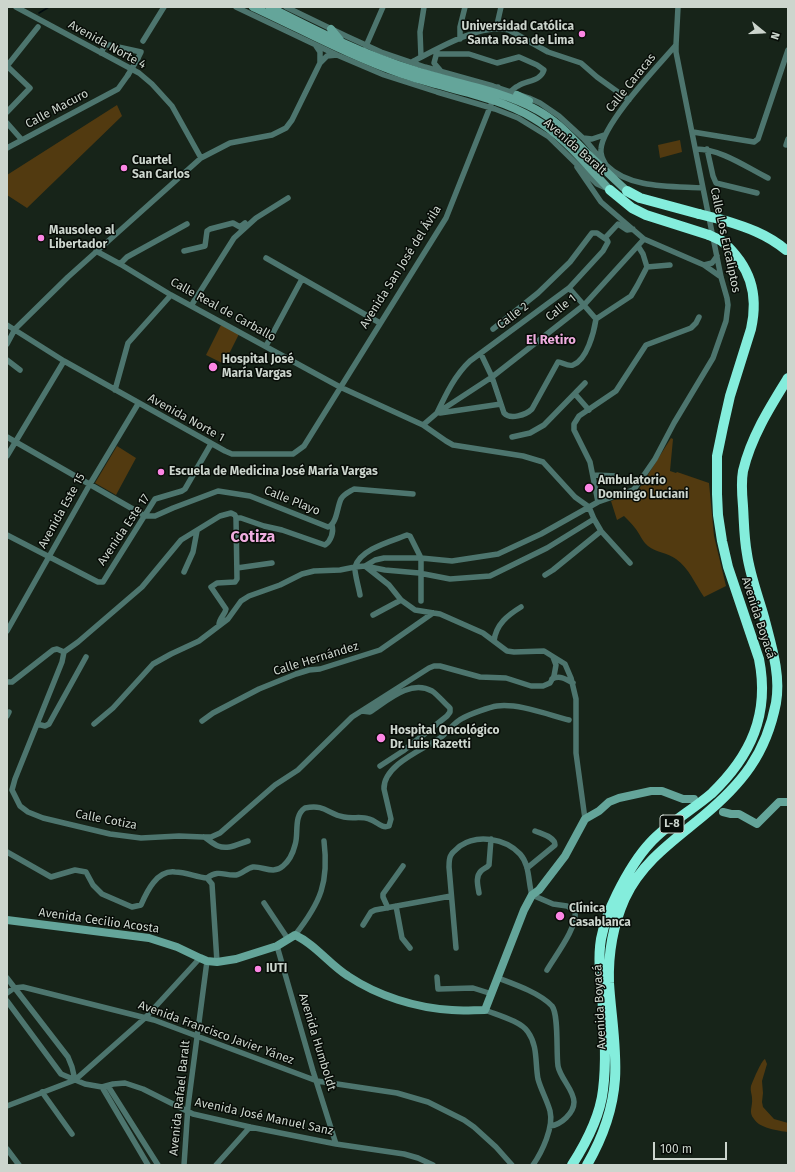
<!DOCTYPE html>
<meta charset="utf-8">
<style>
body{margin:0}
#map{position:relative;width:795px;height:1172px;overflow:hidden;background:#172419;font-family:"Fira Sans",sans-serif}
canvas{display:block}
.frame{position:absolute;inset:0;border:8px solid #ccd5cd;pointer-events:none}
.north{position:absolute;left:743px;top:12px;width:40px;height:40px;-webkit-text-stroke:3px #070c07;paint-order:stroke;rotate:108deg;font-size:11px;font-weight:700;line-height:16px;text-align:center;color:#ccd5cd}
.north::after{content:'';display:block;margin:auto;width:14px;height:18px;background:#ccd5cd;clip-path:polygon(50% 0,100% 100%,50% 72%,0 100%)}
.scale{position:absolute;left:653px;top:1142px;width:74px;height:18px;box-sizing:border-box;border:2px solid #ccd5cd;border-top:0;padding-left:5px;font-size:12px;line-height:14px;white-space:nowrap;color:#ccd5cd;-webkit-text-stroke:3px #070c07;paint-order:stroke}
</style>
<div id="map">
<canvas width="795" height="1172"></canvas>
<div class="frame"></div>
<div class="north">N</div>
<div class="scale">100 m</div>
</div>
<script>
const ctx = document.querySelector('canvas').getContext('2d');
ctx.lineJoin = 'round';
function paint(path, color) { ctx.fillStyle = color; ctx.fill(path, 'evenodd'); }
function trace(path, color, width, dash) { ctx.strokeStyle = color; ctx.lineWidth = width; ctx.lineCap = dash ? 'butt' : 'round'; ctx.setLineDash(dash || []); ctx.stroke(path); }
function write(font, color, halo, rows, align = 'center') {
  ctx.font = font + ' "Fira Sans",sans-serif'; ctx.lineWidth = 3; ctx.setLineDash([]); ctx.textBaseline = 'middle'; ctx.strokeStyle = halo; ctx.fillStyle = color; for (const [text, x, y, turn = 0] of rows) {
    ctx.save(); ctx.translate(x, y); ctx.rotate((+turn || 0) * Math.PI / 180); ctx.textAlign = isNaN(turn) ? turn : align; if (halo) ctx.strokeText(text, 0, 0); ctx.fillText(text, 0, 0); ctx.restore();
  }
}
paint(new Path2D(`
 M117,105L122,116L27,208L7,195V175Z
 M680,140L682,152L660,158L658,145Z
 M221,325L239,334L224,364L206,355Z
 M671,438L673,439L670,471L676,473L677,472L709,483L714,536L726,586L704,597C695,584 689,568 676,559C668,553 655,552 648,546C642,541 640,534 635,528C632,524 628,520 624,516L617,520L611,501L637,492Z
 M117,446L136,458L116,495L95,483Z
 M765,1059L767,1064L762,1081L763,1093L762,1102L763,1107L774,1119L788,1123V1132C779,1131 759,1128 754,1119C748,1112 753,1107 752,1098C752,1094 750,1091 751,1086C753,1081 761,1061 765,1059Z`), '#523a10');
trace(new Path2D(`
 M39,13L49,7`), '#020c10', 1.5);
trace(new Path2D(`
 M16,7L139,73L152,84L172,106L201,158
 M236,7L337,55L384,75L437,92L495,109L518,118L549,137L597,184L606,188
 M286,7L346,36L381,52L425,67L493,86L529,98L540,103L559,116L583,138L592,139L604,135
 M496,29L501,7
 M460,39V27L465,7
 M143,41L164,7
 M316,46L320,52V63
 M366,46L383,7
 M437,52L434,63L440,70
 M101,53L105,45H109L141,52L138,58
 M436,54H469L497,63L519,57L537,65L544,70C540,82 527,80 518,86C515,87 513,90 510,92
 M421,57L420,32L424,7
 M412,62C437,49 480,23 509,30L548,52L581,63L597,77L629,100
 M7,112L30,88L7,66L38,27
 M7,123L22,140
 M693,132L754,142L758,139L788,50
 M584,139C592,147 598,157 606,165C630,189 671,186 703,188
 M786,145L788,139
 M7,148L118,89L128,75
 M696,149C721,149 746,167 768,178
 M707,149L713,176L716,183L757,193
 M606,165C603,160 600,155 601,149C603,123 657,67 676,45
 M577,167L601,202L644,239L704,265L721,277
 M605,238L618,224L627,230L633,229
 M96,251L120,264L171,295L340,387L423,425L446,441L453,445L523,456L543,462L575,497L589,507L594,519L601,531L630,563
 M184,251L205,246L207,231L210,229L233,223L240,227L245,223
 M266,258L380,323
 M120,264L127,257L187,224
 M704,265L712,263L717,256
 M647,267L670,265
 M569,288L596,319L631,296L637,286L647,267L643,254L638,246
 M191,306L234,238L256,218L288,198
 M7,325L64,361L225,451L232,454H293L304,446L446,218L498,87
 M7,344L15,329L68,277L201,158L230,143L272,135L286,128L292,120L320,63L327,56L337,55
 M266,346L302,279
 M481,354L492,377L504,413C510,420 526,415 532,409L558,362C562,362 568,367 573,365C587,360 594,332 596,319
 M7,360L20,370
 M115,390L128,343L171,295
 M575,394L589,410
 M437,413C446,394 455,375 470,361L569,288L603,251L608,242L607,240L597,233H592L570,262L538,293L493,329
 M440,413L501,404
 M423,425L437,413L492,377L584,305L644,239
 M7,437L145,516H155L173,508L218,491L250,496L328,527C337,524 337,507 341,499C344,494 349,492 354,489L413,494
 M512,437L530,433L544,425L585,383
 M7,456L64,361
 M593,475L617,476
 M598,502L590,462L574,430V424L579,416L616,391L646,345L691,328L696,323L699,317
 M236,518H241L264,526L282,530L325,545C331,541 334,532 332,525
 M7,535L98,582H103L155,499L182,491L185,489L211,444
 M365,566L389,585L401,600L415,610L440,614L483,633L507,651L514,652L544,651L565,664L571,678L576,699V753L585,819
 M370,567L385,570L419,573L450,579L490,576L547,548L594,519
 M237,568L272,563
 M184,572L193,552L197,531
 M545,575L553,570L601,531
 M360,595C359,588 354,572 355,567C360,549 392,541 407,535L410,536L421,558V601
 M373,615L401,600
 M7,631L90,484L138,404
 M494,641C496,624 508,615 521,607
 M64,652L62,662L15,779L12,790L20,806L28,812L43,818L110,834L141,838L179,836L203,837H211L220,833L275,785L298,770L352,717L429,668L434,666H440L480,677L506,678L531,686H543L550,683L554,676L556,665L553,657
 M64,652L78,642L142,587L181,540L220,516L231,513L235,515L236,518L237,579L235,582L217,583L211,587L226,609C225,615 219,618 219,625
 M552,679C560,675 566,679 573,683
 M7,682H12L53,650L57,649L64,652
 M362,711L370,712C387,701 410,679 432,691C438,695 444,703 450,708V712L447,716L403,751L380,766
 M7,716L9,712
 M202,721L213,713L259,689L296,674L309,670L320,669L380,650L433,613
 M37,724L45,726L49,724L86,657
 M94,724L113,708L153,664L171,654L199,641L228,619L241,601L249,596L280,585L302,574L314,571L340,570L355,567L365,566L375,560L384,558H421L452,561L498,554L541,534L598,502L633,490L635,488L655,459L674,423L713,358L726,321L728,305L727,298L721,277L703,188L676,52V45L678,7
 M204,837C209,840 213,844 218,846C228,850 238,844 248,841
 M7,852L51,877L75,870L86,872L93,885L102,894L132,907L141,905C147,891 157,870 175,872C186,872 196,877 207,878C219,869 224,876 236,875C242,874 247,868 253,867C263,866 273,875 283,866C289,861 293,853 295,845C299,834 293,816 305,808C326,804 327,814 344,817C353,819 361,816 369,819C377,821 381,829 389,826L391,819L384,789C383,765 424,749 440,738C448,732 454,722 463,718C470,714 490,707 497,706C518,703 549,715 569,720
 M527,868L555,845C555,837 542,834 535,831
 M207,878L212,884L217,962
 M479,893C478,886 475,877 481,871C484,868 487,868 489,865L491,839
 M264,903L288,939
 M396,906L402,938L410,948
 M388,908L383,897V894L403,866
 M363,925L371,912L375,910L451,896
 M295,935C321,902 329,882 324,841
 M277,946L313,1071L336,1144
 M456,948L449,867C449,863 449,858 451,855C453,851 457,849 460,846C477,834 505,838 520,854C530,865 528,882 532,895L553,904L567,906L575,911C578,927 555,956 547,970
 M437,977L438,989H439L473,988L492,994
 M7,978L68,1057L72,1067L75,1080
 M498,978C514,984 540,993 552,1006C559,1015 556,1053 558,1066C560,1078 574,1090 574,1102C574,1113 561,1125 550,1126
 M7,993L14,988L23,987L154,1020L317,1081L397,1093L428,1102L464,1120L474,1127L496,1147L512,1165
 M7,1001L61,1074L85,1084L102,1087L113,1084L125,1083L143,1089L193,1114L250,1127L336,1144L404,1154L418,1158L433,1165
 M485,1010C497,1015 521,1021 528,1032C538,1046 535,1063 538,1079C541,1090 547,1100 550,1111C554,1127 542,1152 533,1165
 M108,1086L158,1165
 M102,1087L148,1165
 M42,1092L72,1134
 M7,1106L75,1080L145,1018L200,958
 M7,1149L19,1165
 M184,1165L188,1106L207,961
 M216,1165L250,1127`), '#4d756e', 5.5);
trace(new Path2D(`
 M253,7C303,30 350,56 402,74C445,89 494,95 533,118C564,136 586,165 610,190
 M270,7C317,31 364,55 414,70C452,83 502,90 537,110C556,120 570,136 585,151C599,165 613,178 627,191
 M331,29L340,40
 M517,95L529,101
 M723,812L731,814H739L757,824L779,802H788
 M7,920L149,938L177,947L200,958L207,961L217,962L236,959L277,946L295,935C315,944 329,964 348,976C378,996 416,1008 452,1010C463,1011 474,1010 485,1010L524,910L532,895L539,890L565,856L585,819L599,811L609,802L619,798L651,791H662L683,799H694`), '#64a59a', 8);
trace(new Path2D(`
 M610,190L632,208L646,215L709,235
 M627,191L640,198L699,214
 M723,220C746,227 767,234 786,250
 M572,1165C586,1143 600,1117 603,1090C607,1058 604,1026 602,994C600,976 598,957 601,939C604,924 610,908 617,894C626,876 636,858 650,843C667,824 691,811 711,794C751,756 770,714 759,659L728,567L722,541L718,515L717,494V456L723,427L730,396L751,329C759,293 750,266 722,241
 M587,1165C602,1139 613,1109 615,1079C617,1047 611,1015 609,983C608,954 613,925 625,898C642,862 673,841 702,817C742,784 766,754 776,703C781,674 771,645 764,617C758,596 750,575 747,554C744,538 744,522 743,506C742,495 741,482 743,471C751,437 770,407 788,378`), '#84eddc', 10);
trace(new Path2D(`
 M128,75L138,58`), '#4d756e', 5.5);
trace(new Path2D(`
 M699,214L723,220
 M709,235L722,241`), '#84eddc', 10);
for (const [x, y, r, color] of [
 [582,34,4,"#fc86e4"],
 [124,168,4,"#fc86e4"],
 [41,238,4,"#fc86e4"],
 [213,367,5,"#fc86e4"],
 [161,472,4,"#fc86e4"],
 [589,488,5,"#fc86e4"],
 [381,738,5,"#fc86e4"],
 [560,916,5,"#fc86e4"],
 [258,969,4,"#fc86e4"]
]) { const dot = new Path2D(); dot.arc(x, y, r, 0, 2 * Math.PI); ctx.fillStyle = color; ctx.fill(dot); trace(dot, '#070c07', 1.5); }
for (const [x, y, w] of [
 [672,824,24]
]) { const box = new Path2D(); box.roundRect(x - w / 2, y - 9, w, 18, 3); ctx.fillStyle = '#070c07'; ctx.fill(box); trace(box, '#ccd5cd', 1); }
write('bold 11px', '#ccd5cd', null, [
 ["L-8",672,824]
]);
write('bold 12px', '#ccd5cd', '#070c07', [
 ["Universidad Católica",574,27,"right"],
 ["Santa Rosa de Lima",574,41,"right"],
 ["Cuartel",132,161],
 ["San Carlos",132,175],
 ["Mausoleo al",49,231],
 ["Libertador",49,245],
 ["Hospital José",222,360],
 ["María Vargas",222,374],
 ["Escuela de Medicina José María Vargas",169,472],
 ["Ambulatorio",598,481],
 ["Domingo Luciani",598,495],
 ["Hospital Oncológico",390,731],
 ["Dr. Luis Razetti",390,745],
 ["Clínica",569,909],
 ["Casablanca",569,923],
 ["IUTI",266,969]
], 'left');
write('12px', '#ccd5cd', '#070c07', [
 ["Avenida Norte 4",107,45,29],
 ["Calle Caracas",631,83,-51],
 ["Calle Macuro",57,109,-28],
 ["Avenida Baralt",575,147,41],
 ["Calle Los Eucaliptos",725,240,78],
 ["Avenida San José del Ávila",401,267,-58],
 ["Calle 1",561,308,-39],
 ["Calle Real de Carballo",223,310,29],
 ["Calle 2",513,316,-37],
 ["Avenida Norte 1",186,418,29],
 ["Calle Playo",292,501,22],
 ["Avenida Este 15",62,511,-61],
 ["Avenida Este 17",124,530,-56],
 ["Avenida Boyacá",758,618,72],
 ["Calle Hernández",316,659,-17],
 ["Calle Cotiza",106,820,11],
 ["Avenida Cecilio Acosta",99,921,8],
 ["Avenida Boyacá",600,1007,-93],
 ["Avenida Francisco Javier Yánez",216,1033,20],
 ["Avenida Humboldt",317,1042,73],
 ["Avenida Rafael Baralt",180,1098,-84],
 ["Avenida José Manuel Sanz",264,1117,12]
]);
write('bold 13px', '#efaddf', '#070c07', [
 ["El Retiro",551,340]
]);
write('bold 16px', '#efaddf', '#070c07', [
 ["Cotiza",253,538]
]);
</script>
